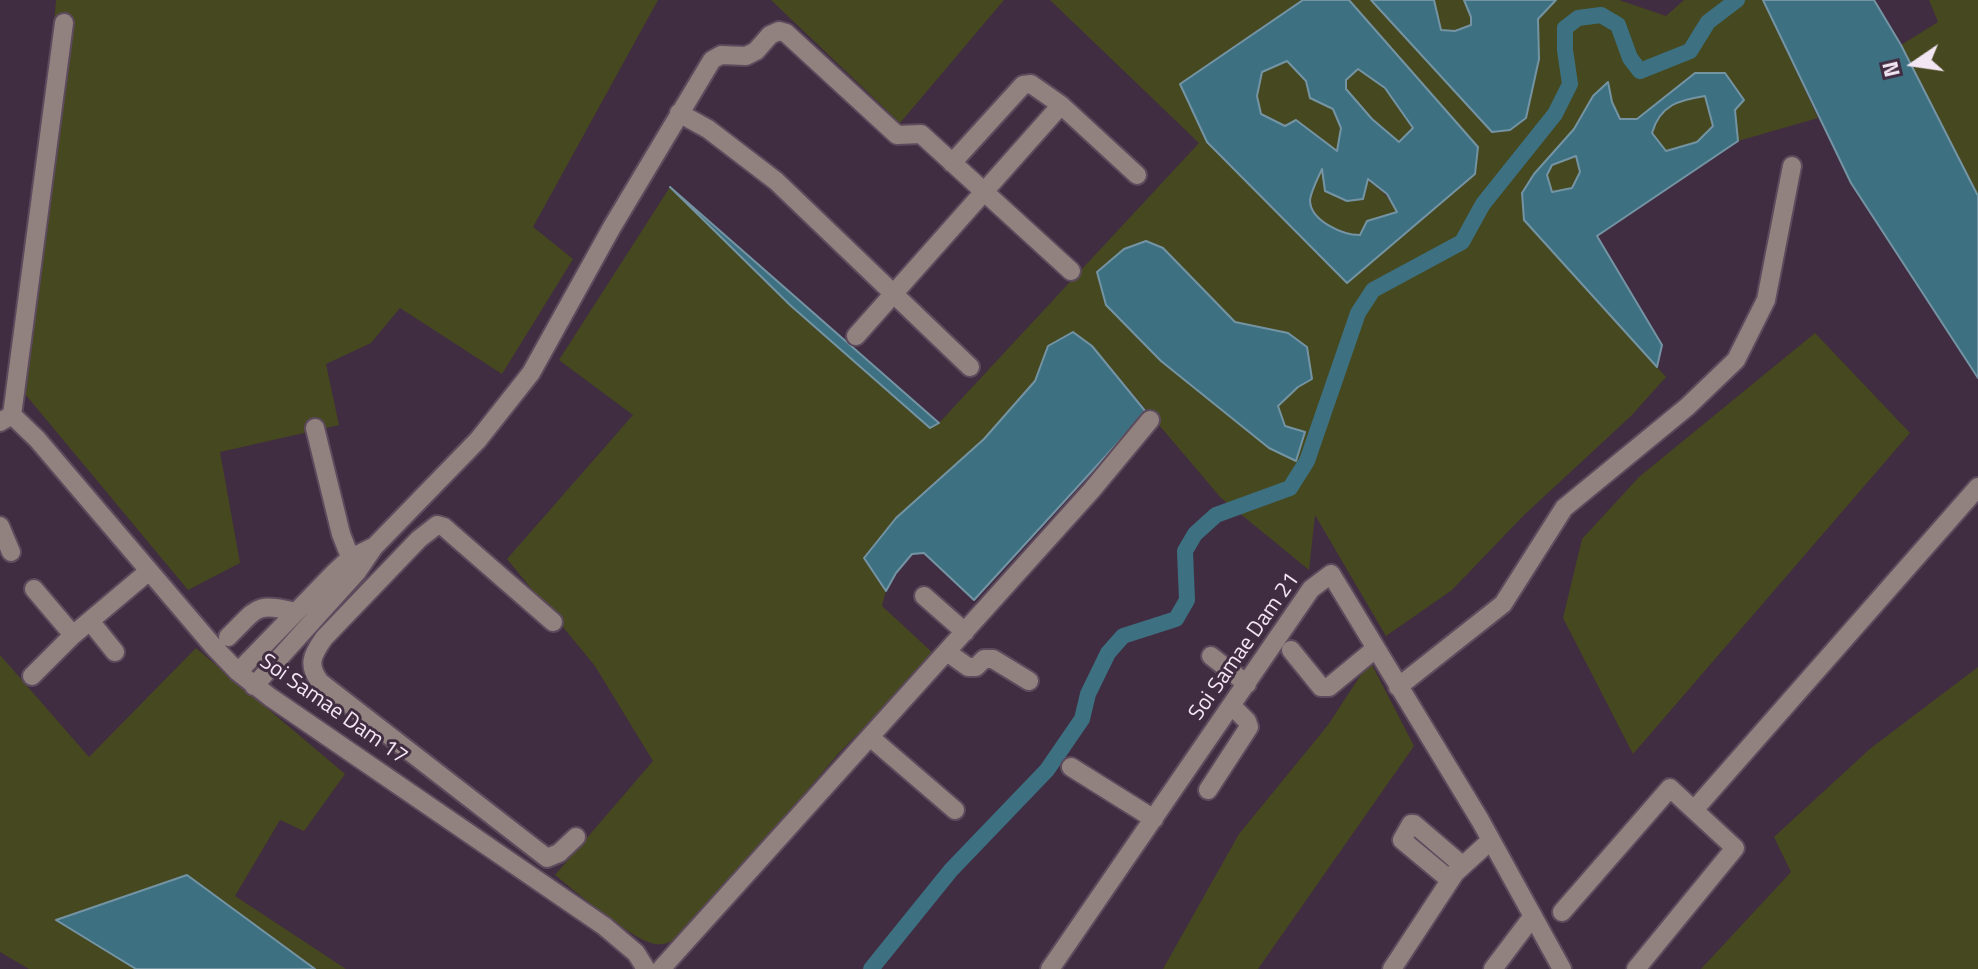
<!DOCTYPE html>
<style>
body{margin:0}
#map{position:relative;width:1978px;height:969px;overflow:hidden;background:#412d41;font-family:"Titillium Web",sans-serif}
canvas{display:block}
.north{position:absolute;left:1874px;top:24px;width:80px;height:80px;-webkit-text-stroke:6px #412d41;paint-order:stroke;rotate:257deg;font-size:22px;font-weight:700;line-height:32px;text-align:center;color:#f3e6f3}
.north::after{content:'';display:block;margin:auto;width:28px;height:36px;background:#f3e6f3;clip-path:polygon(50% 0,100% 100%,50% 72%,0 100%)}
</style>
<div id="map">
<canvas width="1978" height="969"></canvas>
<div class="north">N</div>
</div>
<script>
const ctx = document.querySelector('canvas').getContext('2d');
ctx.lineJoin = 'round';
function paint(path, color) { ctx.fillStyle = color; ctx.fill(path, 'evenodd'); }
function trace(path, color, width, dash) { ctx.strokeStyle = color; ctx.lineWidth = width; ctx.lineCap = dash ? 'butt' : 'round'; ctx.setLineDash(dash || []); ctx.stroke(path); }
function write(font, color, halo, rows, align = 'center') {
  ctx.font = font + ' "Titillium Web",sans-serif'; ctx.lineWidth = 6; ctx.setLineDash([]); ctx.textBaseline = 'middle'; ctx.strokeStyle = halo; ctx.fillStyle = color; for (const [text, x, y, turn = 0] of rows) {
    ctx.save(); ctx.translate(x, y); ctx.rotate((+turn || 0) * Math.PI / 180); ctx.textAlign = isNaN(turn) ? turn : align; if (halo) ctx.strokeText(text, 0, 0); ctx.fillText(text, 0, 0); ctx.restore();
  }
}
paint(new Path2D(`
 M56,0H658L533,227L573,259L502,374L400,308L371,343L326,364L339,425L220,452L240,563L188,590L25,394Z
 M771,0H1004L900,123Z
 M1050,0H1303L1180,84L1347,282L1478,147L1349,0H1371L1492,132L1539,59L1538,19L1556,0H1619L1666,16L1684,0H1763L1818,118L1738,141L1735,110L1695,73L1637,119H1620L1612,102L1608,82L1593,96L1574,129L1534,174L1524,220L1666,377L1631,416L1523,516L1452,590L1386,636L1315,515L1309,570L1221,498L1092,346H1048L1035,381L984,439L896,518L864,557L886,591L882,606L935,655L838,754L685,935C675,939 666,946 655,944C632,940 575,891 555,875L653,761L595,666L507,559L633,415L559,360L670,187L790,305L930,428L939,423L1199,143ZM1163,248L1235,322L1287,333L1312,379L1298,387L1278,406L1285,426Z
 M1434,0H1464L1471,17L1472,26L1455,31L1441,30Z
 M1929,0H1978V196L1901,45L1938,22Z
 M1287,61L1306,81L1310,98L1333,109L1341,128L1338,151L1296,120L1285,126L1261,115L1257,96L1262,72Z
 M1358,69L1385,88L1413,129L1399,142L1372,119L1345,89L1346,80Z
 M1705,95L1714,126L1697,142L1667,152L1652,133C1661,104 1678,102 1705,95Z
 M1577,156L1580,172L1572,188L1552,193L1547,175L1552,165Z
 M1323,167C1358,176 1378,178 1397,212L1367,221L1360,235C1342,235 1307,219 1311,197C1313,187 1319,176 1323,167Z
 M1815,333L1910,433L1633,754L1563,618L1582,539L1639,477Z
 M196,648L345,774L304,831L280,820L235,896L346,969H315L187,875L57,920L136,969H29L0,952V655L89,757Z
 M1370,661L1414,746L1258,969H1163L1239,834L1328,725Z
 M1978,667V969H1701L1791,872L1774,837L1871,748Z`), '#46481f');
const water = new Path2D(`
 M1303,0H1349L1478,147L1475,174L1347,283L1207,142L1180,84ZM1287,61L1306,81L1310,98L1333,109L1341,128L1337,151L1296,120L1285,126L1261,114L1257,96L1262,72ZM1358,69L1385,88L1413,128L1399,142L1372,119L1346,89V80ZM1322,169L1325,191L1347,201L1363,199L1368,179L1387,194L1397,212L1367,221L1360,235C1343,235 1310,221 1310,200C1311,191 1318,178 1322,169Z
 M1371,0H1434L1441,30L1455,31L1471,25V17L1464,0H1556L1538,19L1539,59L1526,118L1510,130L1492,132Z
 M1763,0H1874L1901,45L1978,196V378L1851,183Z
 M1695,73H1725L1744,100L1735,110L1738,141L1597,236L1662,345L1657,367L1524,220L1522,193L1534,174L1574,129L1593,96L1608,82L1612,102L1620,119H1637ZM1705,96L1713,126L1697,142L1666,151L1652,133C1660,105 1679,100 1705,96ZM1576,156L1580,172L1572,188L1552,192L1547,175L1552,165Z
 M670,187L939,423L930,428L790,305Z
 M1146,241L1163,248L1235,322L1288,333L1307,347L1312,379L1298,387L1278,406L1285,426L1305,432L1296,461L1269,448L1161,361L1106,305L1097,272L1124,249Z
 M1073,332L1092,346L1146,412L974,600L924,553L912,554L896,573L886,591L864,558L896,518L984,439L1035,381L1048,346Z
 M187,875L315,969H136L56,920Z`);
paint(water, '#3d7182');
trace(water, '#7494a4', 2);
trace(new Path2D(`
 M871,969L951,870L1047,770L1082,719L1088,694L1108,653L1123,636L1176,619L1187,600L1185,551L1195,534L1216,515L1290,488L1307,461L1358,313L1373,290L1462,242L1483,204L1555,114L1570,84L1565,50V28L1578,18L1601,15L1618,25L1630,58L1640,71L1690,51L1708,22L1737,0`), '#3d7182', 16);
const minor = new Path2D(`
 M679,113L708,129L776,181L970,367
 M952,163L1023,85L1031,84L1061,105L1137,175
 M856,336L1061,105
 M12,415L64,23
 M0,422L12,415L37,439L214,647L238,672L270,697L604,926L636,953L646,969
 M315,428L341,534L354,567
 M0,526L11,552
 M34,589L73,635
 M924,596L965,632
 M90,621L115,652
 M553,622L444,527L437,525L419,539L324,638C312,655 307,665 320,682L547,858L559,853L576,837
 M228,637C258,608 254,602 296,612
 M1291,650L1321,687H1329L1375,649
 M947,652L968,667H976L984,659H993L1029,681
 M1211,656L1247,684
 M238,672L335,572L349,559L371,548
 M32,676L73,635L149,571
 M254,686L357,572L374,547L478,440L531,373L612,227L712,60L721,55L746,56L756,51L770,35L779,31L786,33L897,135L921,134L1071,271
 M1398,687L1503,604L1564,508L1687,407L1736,360L1766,300L1792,166
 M870,737L955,810
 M1071,767L1154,819
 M1208,790L1249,727L1247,721L1232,706
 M1694,810L1978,487
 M1450,880L1402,840L1411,824H1414L1462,865
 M1562,912L1670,788L1735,848L1636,969
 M661,969L1091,491L1150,420
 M1050,969L1311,589L1331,574L1480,820L1562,969
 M1392,969L1455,873L1490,841
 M1493,969L1533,916`);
trace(minor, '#5d4b5d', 22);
trace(minor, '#92827f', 18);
write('22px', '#f3e6f3', '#412d41', [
 ["Soi Samae Dam 21",1245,647,-55],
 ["Soi Samae Dam 17",333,710,35]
]);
</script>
